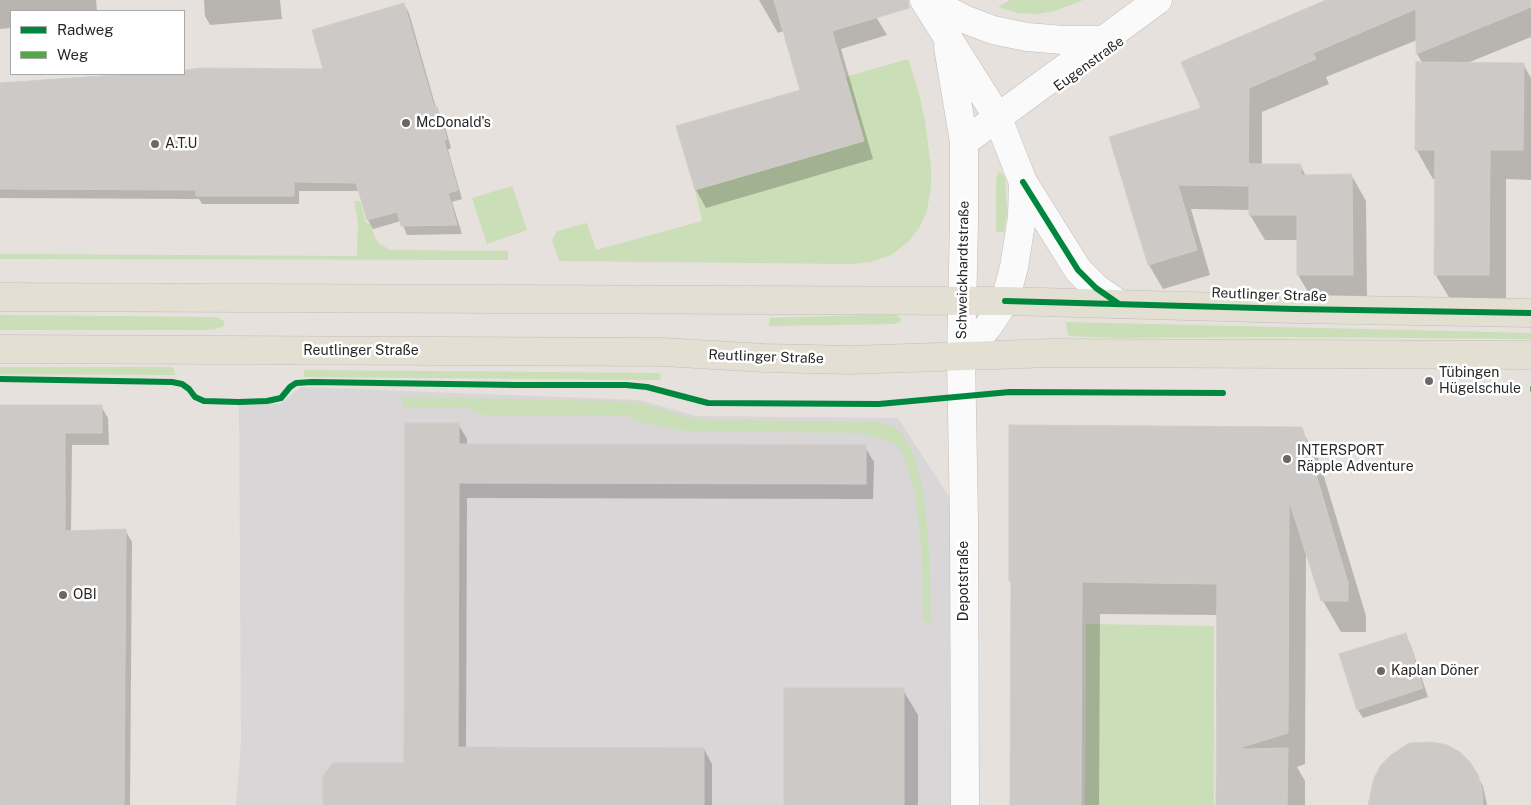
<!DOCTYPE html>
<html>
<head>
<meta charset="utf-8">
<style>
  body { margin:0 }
  #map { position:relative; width:1531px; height:805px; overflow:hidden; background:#e6e1dc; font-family:"Public Sans",sans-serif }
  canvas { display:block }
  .legend { position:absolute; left:10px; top:10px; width:175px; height:65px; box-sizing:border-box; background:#fff; border:1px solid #a9a9a9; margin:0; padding:6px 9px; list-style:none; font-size:15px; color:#272727 }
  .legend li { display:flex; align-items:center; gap:10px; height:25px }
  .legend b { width:25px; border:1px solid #a9a9a9 }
</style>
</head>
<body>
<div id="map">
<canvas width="1531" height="805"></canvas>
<ul class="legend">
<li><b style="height:6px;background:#00873e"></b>Radweg</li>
<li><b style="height:6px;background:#53aa44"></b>Weg</li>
</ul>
</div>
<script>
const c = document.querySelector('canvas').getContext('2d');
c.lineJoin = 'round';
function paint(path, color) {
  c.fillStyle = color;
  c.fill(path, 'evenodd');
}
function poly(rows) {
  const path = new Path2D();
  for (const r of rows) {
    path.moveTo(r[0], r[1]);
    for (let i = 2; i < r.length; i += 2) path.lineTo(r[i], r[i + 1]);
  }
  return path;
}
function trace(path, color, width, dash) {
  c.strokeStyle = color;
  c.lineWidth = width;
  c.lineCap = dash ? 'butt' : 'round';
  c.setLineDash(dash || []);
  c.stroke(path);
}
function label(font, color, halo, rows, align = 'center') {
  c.font = font + ' "Public Sans",sans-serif';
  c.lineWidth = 5;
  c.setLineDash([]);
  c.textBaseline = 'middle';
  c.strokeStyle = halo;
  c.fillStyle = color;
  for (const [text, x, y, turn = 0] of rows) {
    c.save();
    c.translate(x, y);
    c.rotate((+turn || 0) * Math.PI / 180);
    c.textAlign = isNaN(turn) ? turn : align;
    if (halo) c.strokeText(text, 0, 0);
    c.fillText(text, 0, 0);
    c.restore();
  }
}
const industrial = poly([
  [301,387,640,400,696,416,898,418,964,520,965,805,236,805,241,741,239,402,280,404]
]);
const green = poly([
  [1010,0,1083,0,1055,11,1038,14,1018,13,998,7],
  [908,59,919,93,925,121,931,168,931,186,927,211,919,228,908,242,891,255,871,262,852,264,559,261,552,240,557,231,587,223,596,250,702,221,695,190,863,141,845,77],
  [999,172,1003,174,1005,178,1007,212,1004,232,996,232,996,179],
  [512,186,527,230,487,244,472,198],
  [354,201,360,201,366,222,371,225,375,238,380,244,390,250,508,251,508,260,0,259,0,254,357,256,358,222],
  [894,314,901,318,901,321,895,324,769,326,770,318],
  [0,315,217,317,224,321,224,326,216,329,205,330,0,330],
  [1066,322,1531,333,1531,339,1289,337,1116,338,1068,336],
  [0,367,168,367,174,368,175,375,0,374],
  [304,370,660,373,661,380,304,377],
  [402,397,613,401,639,403,689,417,715,420,875,422,893,426,902,434,911,449,918,469,924,497,929,548,931,621,923,621,922,552,915,490,902,452,894,444,876,437,858,433,684,431,638,422,630,417,622,415,489,416,481,414,468,408,403,408],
  [1086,624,1214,626,1214,805,1085,805]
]);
const shadow = poly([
  [0,0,96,0,97,11,11,11,11,28,0,29],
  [204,0,280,0,282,19,210,25,205,16],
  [759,0,866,0,887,35,841,49,873,159,706,208,696,190,678,127,802,91,784,31,778,33],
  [1329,0,1531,0,1531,37,1465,64,1523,64,1531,78,1531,180,1506,179,1506,304,1453,304,1435,274,1436,179,1433,179,1416,149,1423,64,1417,54,1417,40,1326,77,1329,84,1262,112,1262,165,1300,165,1306,176,1352,176,1366,201,1367,300,1313,300,1298,275,1298,240,1265,240,1250,215,1250,210,1191,209,1210,275,1163,289,1149,265,1110,137,1202,109],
  [404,4,409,13,436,108,442,116,451,148,448,150,462,199,452,202,462,234,407,235,401,221,373,229,368,220,359,191,299,191,299,204,202,204,199,199,0,198,0,85,147,74,184,74,184,71,204,69,325,70],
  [0,405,101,406,108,418,109,445,72,445,71,532,125,530,132,542,130,805,0,805],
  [458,424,467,439,467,445,865,447,874,462,873,499,467,498,466,749,704,749,712,764,712,805,324,805,405,765],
  [1010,426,1301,429,1319,460,1366,616,1366,632,1341,632,1323,601,1306,552,1305,764,1297,767,1305,781,1305,805,1217,805,1218,615,1100,614,1099,805,1012,805,1012,585,1010,581],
  [1405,634,1410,643,1428,697,1363,718,1358,710],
  [903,690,918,715,918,805,785,805],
  [1469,763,1483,786,1487,805,1372,805]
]);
const building = poly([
  [774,0,908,0,909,8,832,31,864,141,695,190,676,126,800,90,774,0],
  [1326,0,1531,0,1531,7,1416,54,1416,9,1313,53,1316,59,1249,88,1248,186,1178,185,1197,250,1148,265,1109,137,1201,108,1181,62,1326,0],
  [404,3,434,107,437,106,447,139,444,141,458,190,448,193,457,225,401,226,397,212,367,220,356,183,294,182,294,196,196,196,196,190,0,189,0,83,130,74,184,74,184,70,203,68,323,69,312,30,404,3],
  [1416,62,1524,63,1523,150,1490,150,1489,275,1434,275,1435,150,1415,150,1416,62],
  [1249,164,1301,164,1301,175,1352,174,1353,275,1297,275,1297,215,1249,215,1249,164],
  [0,405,102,405,102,433,65,433,65,531,126,529,124,805,0,805,0,405],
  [405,423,459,423,459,444,866,445,866,484,459,483,458,747,704,748,704,805,323,805,323,776,333,763,404,763,405,423],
  [1009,425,1302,427,1348,583,1348,601,1321,601,1289,500,1288,733,1242,747,1243,749,1288,748,1287,805,1216,805,1217,584,1082,582,1081,805,1010,805,1011,581,1009,581,1009,425],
  [1406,633,1423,688,1357,710,1339,654,1406,633],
  [784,688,904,688,904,805,784,805,784,688],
  [1432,742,1447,745,1460,752,1470,762,1478,775,1482,789,1483,805,1368,805,1374,778,1381,765,1391,755,1409,743,1432,742]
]);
const street = poly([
  [927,0,964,19,993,30,1027,37,1063,40,1102,40],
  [964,142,1158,0],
  [961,357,964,520,965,805]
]);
const secondary = poly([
  [924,0,997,116,1023,182,1022,217,1014,267,1005,301,987,328,961,357],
  [948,47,964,142,964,223,961,357],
  [1023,182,1078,270,1096,288,1119,304]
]);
const primary = poly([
  [0,297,1005,301,1295,309,1531,313],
  [0,349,663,352,765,358,851,360,1052,353,1531,355]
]);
const quiet = poly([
  [1530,389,1531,389]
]);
const cycleway = poly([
  [1023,182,1078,270,1096,288,1119,304],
  [1005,301,1295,309,1531,313],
  [0,379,172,382,182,384,189,389,195,397,204,401,239,402,267,401,281,398,290,387,296,383,312,382,516,385,626,385,647,387,708,403,879,404,1010,392,1223,393]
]);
const markers = [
  [406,123,5,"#6a6866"],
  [155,144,5,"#6a6866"],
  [1429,381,5,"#6a6866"],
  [1287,459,5,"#6a6866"],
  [63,595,5,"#6a6866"],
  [1381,671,5,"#6a6866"]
];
const streetNames = [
  ["Eugenstraße",1089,64,-36],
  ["Schweickhardtstraße",963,270,-89],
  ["Reutlinger Straße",1269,295,2],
  ["Reutlinger Straße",361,351],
  ["Reutlinger Straße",766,357,2],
  ["Depotstraße",964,581,-90]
];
const poiNames = [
  ["McDonald's",416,123],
  ["A.T.U",165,144],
  ["Tübingen",1439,373],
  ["Hügelschule",1439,389],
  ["INTERSPORT",1297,451],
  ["Räpple Adventure",1297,467],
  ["OBI",73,595],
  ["Kaplan Döner",1391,671]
];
paint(industrial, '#d9d6d8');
paint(green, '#cadeb7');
paint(shadow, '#0003');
paint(building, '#ccc9c6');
trace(building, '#d0cdc9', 1);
trace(street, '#bfbebe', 29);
trace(secondary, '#bfbebe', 29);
trace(primary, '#bfbdbb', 29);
trace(street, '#fbfafa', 28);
trace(secondary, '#fbfafa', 28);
trace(primary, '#e4dfd3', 28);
trace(quiet, '#53aa44', 5, [10, 5]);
trace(cycleway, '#00873e', 6);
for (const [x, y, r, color] of markers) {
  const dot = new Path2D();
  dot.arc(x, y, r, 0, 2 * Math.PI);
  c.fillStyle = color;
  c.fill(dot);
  trace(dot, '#fff', 2);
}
label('14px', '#272727', '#fff', streetNames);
label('14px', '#272727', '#fff', poiNames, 'left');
</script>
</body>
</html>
